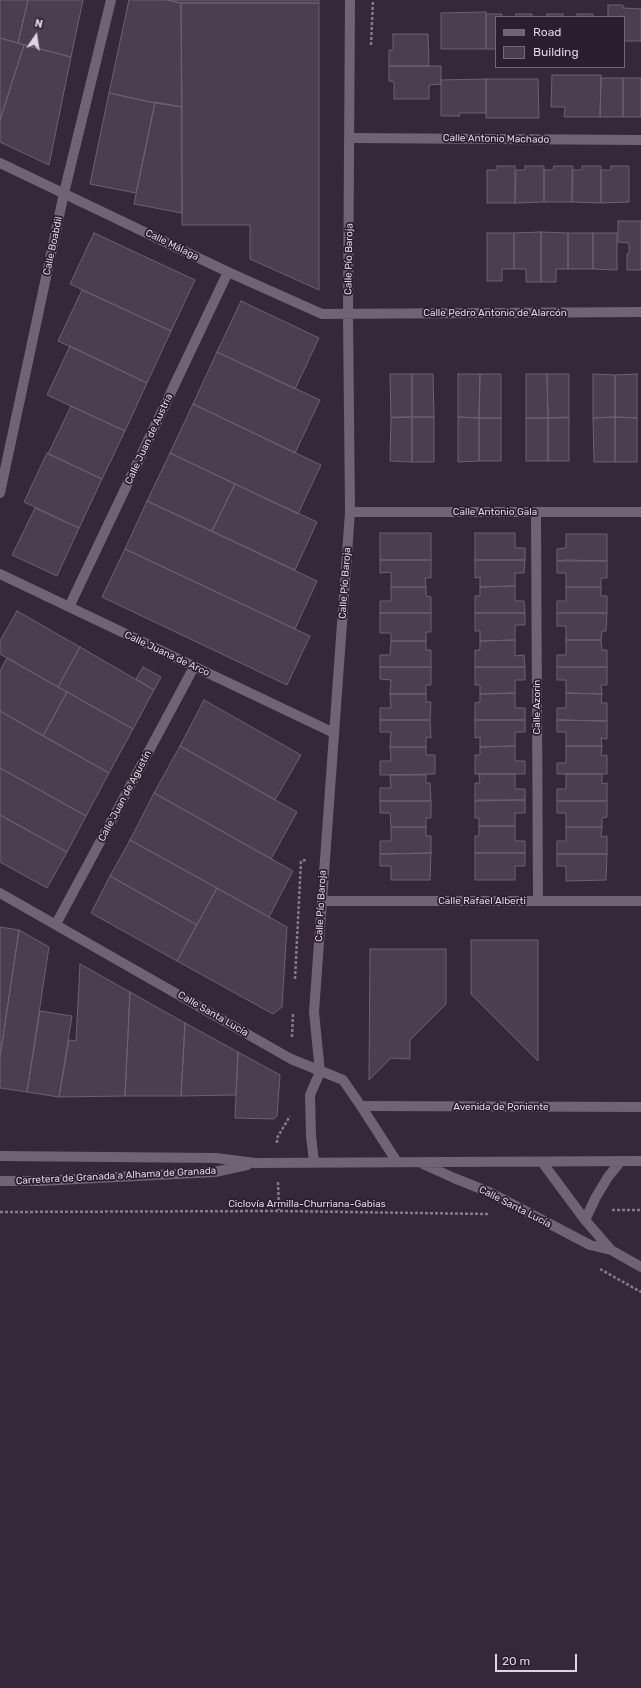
<!DOCTYPE html>
<html>
<head>
<meta charset="utf-8">
<style>
  body { margin:0 }
  #map { position:relative; width:641px; height:1688px; overflow:hidden; background:#36283a; font-family:Rubik,sans-serif }
  canvas { display:block }
  .legend { position:absolute; left:495px; top:16px; width:130px; height:52px; box-sizing:border-box; background:#2b1e30; border:1px solid #736776; margin:0; padding:5px 7px; list-style:none; font-size:12px; color:#ded5e0 }
  .legend li { display:flex; align-items:center; gap:8px; height:20px }
  .legend b { width:20px; border:1px solid #736776 }
  .north { position:absolute; left:16px; top:16px; width:40px; height:40px; -webkit-text-stroke:3px #2b1e30; paint-order:stroke; rotate:13deg; font-size:11px; font-weight:700; line-height:16px; text-align:center; color:#ded5e0 }
  .north::after { content:''; display:block; margin:auto; width:14px; height:18px; background:#ded5e0; clip-path:polygon(50% 0,100% 100%,50% 72%,0 100%) }
  .scale { position:absolute; left:495px; top:1654px; width:82px; height:18px; box-sizing:border-box; border:2px solid #ded5e0; border-top:0; padding-left:5px; font-size:12px; line-height:14px; white-space:nowrap; color:#ded5e0; -webkit-text-stroke:3px #2b1e30; paint-order:stroke }
</style>
</head>
<body>
<div id="map">
<canvas width="641" height="1688"></canvas>
<ul class="legend">
<li><b style="height:5px;background:#716276"></b>Road</li>
<li><b style="height:11px;background:#4c3d50"></b>Building</li>
</ul>
<div class="north">N</div>
<div class="scale">20 m</div>
</div>
<script>
const c = document.querySelector('canvas').getContext('2d');
c.lineJoin = 'round';
function paint(path, color) {
  c.fillStyle = color;
  c.fill(path, 'evenodd');
}
function poly(rows) {
  const path = new Path2D();
  for (const r of rows) {
    path.moveTo(r[0], r[1]);
    for (let i = 2; i < r.length; i += 2) path.lineTo(r[i], r[i + 1]);
  }
  return path;
}
function trace(path, color, width, dash) {
  c.strokeStyle = color;
  c.lineWidth = width;
  c.lineCap = dash ? 'butt' : 'round';
  c.setLineDash(dash || []);
  c.stroke(path);
}
function label(font, color, halo, rows, align = 'center') {
  c.font = font + ' Rubik,sans-serif';
  c.lineWidth = 3.5;
  c.setLineDash([]);
  c.textBaseline = 'middle';
  c.strokeStyle = halo;
  c.fillStyle = color;
  for (const [text, x, y, turn = 0] of rows) {
    c.save();
    c.translate(x, y);
    c.rotate((+turn || 0) * Math.PI / 180);
    c.textAlign = isNaN(turn) ? turn : align;
    if (halo) c.strokeText(text, 0, 0);
    c.fillText(text, 0, 0);
    c.restore();
  }
}
const building = poly([
  [0,0,28,0,18,43,0,38,0,0],
  [28,0,83,0,71,57,18,43,28,0],
  [129,0,167,0,181,3,182,107,155,103,109,93,129,0],
  [167,0,319,0,319,3,181,3,167,0],
  [181,3,319,3,319,290,250,259,250,225,182,225,181,3],
  [608,5,623,5,623,8,641,9,641,41,624,41,624,17,608,17,608,5],
  [486,12,486,49,441,49,441,13,486,12],
  [486,14,502,14,502,17,496,17,496,49,486,49,486,14],
  [516,14,532,14,532,17,516,17,516,14],
  [547,14,563,14,563,17,547,17,547,14],
  [577,14,593,14,593,17,577,17,577,14],
  [393,34,428,34,429,66,389,66,389,50,393,50,393,34],
  [0,38,24,45,0,120,0,38],
  [24,45,71,57,49,165,0,142,0,120,24,45],
  [389,66,441,66,441,84,429,85,429,99,394,99,394,82,389,81,389,66],
  [552,75,601,75,600,117,564,117,565,107,551,107,552,75],
  [601,78,623,78,623,117,600,117,601,78],
  [623,78,641,78,641,117,623,117,623,78],
  [486,79,486,113,459,113,460,116,441,116,441,80,486,79],
  [486,79,538,79,539,118,486,118,486,79],
  [109,93,155,103,136,193,90,184,109,93],
  [155,102,182,107,182,213,134,204,155,102],
  [497,166,515,166,515,203,487,203,487,170,497,170,497,166],
  [525,166,544,166,544,202,515,203,516,170,525,170,525,166],
  [554,166,573,166,572,202,544,202,544,170,553,170,554,166],
  [582,166,601,166,601,203,572,202,572,170,582,170,582,166],
  [611,166,629,166,629,202,601,203,601,170,611,170,611,166],
  [618,221,641,221,641,270,627,270,627,254,629,254,629,243,618,242,618,221],
  [541,232,541,282,526,282,526,269,514,269,514,233,541,232],
  [541,232,568,233,568,269,556,269,556,282,541,282,541,232],
  [94,233,195,280,171,331,70,284,94,233],
  [487,233,514,233,514,269,502,269,502,281,487,281,487,233],
  [568,233,593,233,593,269,568,269,568,233],
  [593,233,617,233,617,270,593,269,593,233],
  [82,290,171,331,147,383,58,341,82,290],
  [241,301,319,338,295,389,217,352,241,301],
  [70,346,147,383,125,431,47,395,70,346],
  [217,352,320,400,295,453,193,404,217,352],
  [390,374,412,374,412,417,391,418,390,374],
  [412,374,433,374,434,417,412,417,412,374],
  [458,374,480,374,479,418,458,417,458,374],
  [480,374,501,374,501,418,479,418,480,374],
  [526,374,547,374,548,418,526,418,526,374],
  [547,374,569,374,569,418,548,418,547,374],
  [593,374,615,375,615,417,593,418,593,374],
  [637,374,637,418,615,417,615,375,637,374],
  [193,404,321,465,298,514,170,453,193,404],
  [71,406,125,431,102,479,48,454,71,406],
  [394,417,412,417,412,462,390,461,391,418,394,417],
  [412,417,434,417,434,462,412,462,412,417],
  [458,417,479,418,479,461,458,462,458,417],
  [565,417,569,418,569,461,548,461,548,418,565,417],
  [615,417,615,462,594,462,593,418,615,417],
  [615,417,637,418,637,462,615,462,615,417],
  [479,418,501,418,501,461,479,461,479,418],
  [526,418,548,418,548,461,526,461,526,418],
  [47,453,102,479,79,528,24,502,47,453],
  [170,453,235,484,212,531,147,501,170,453],
  [235,484,317,522,295,570,212,531,235,484],
  [147,501,317,581,295,629,125,549,147,501],
  [35,508,79,528,57,576,12,555,35,508],
  [380,533,431,533,431,560,380,560,380,533],
  [475,533,515,533,515,548,525,548,525,560,475,560,475,533],
  [566,534,607,534,607,561,557,561,557,549,566,548,566,534],
  [125,549,310,636,287,685,102,597,125,549],
  [380,560,431,560,431,578,425,578,426,587,391,587,391,572,380,573,380,560],
  [475,560,525,560,524,573,515,573,515,586,480,587,480,577,475,578,475,560],
  [566,560,607,561,607,578,601,578,601,587,566,587,566,573,557,573,557,561,566,560],
  [515,586,515,601,524,601,525,613,475,613,475,596,480,596,480,587,515,586],
  [391,587,426,587,426,596,431,597,431,613,380,613,380,601,391,601,391,587],
  [566,587,601,587,601,596,607,596,607,613,557,613,557,601,566,601,566,587],
  [17,611,80,647,58,687,0,654,0,641,17,611],
  [380,613,431,613,431,632,426,632,426,641,391,641,391,633,380,633,380,613],
  [475,613,525,613,525,625,515,625,515,640,480,641,480,631,475,631,475,613],
  [557,613,607,613,606,631,602,631,601,640,566,640,566,626,557,626,557,613],
  [515,640,515,656,524,655,525,667,475,667,475,650,480,650,480,641,515,640],
  [566,640,601,640,602,650,607,650,607,667,557,667,557,655,566,655,566,640],
  [391,641,426,641,426,650,431,650,431,667,380,667,380,655,390,655,391,641],
  [80,647,154,690,133,729,58,687,80,647],
  [7,658,67,692,43,736,0,711,0,671,7,658],
  [143,667,161,677,154,690,136,679,143,667],
  [380,667,431,667,431,685,426,685,426,694,390,694,391,680,380,679,380,667],
  [475,667,525,667,525,680,515,680,515,693,480,694,480,685,475,685,475,667],
  [557,667,607,667,607,685,601,685,602,694,566,693,566,680,557,680,557,667],
  [67,692,133,729,109,773,43,736,67,692],
  [515,693,515,708,525,708,525,720,475,720,475,703,480,702,480,694,515,693],
  [566,693,602,694,601,703,607,703,607,721,557,720,557,708,566,708,566,693],
  [390,694,426,694,426,702,431,702,430,720,380,720,380,708,391,708,390,694],
  [204,700,301,755,275,800,180,746,204,700],
  [0,711,109,773,86,816,0,768,0,711],
  [380,720,430,720,431,738,426,737,426,747,390,747,391,732,380,732,380,720],
  [475,720,525,720,525,732,515,732,515,746,480,747,480,737,475,738,475,720],
  [557,720,607,721,607,739,601,738,602,746,566,746,566,732,557,732,557,720],
  [180,746,297,812,271,859,154,793,180,746],
  [515,746,515,761,525,761,525,774,475,774,475,755,480,755,480,747,515,746],
  [566,746,602,746,601,756,607,755,607,774,557,774,557,763,566,763,566,746],
  [390,747,426,747,426,755,435,755,435,774,380,775,380,761,391,761,390,747],
  [0,768,86,816,67,852,0,815,0,768],
  [479,774,515,774,515,789,525,789,525,800,475,801,475,783,480,783,479,774],
  [566,774,602,774,602,784,607,783,607,801,557,801,557,789,566,789,566,774],
  [390,775,426,775,426,783,430,783,431,801,380,801,380,788,391,788,390,775],
  [154,793,293,871,269,917,130,840,154,793],
  [479,800,525,800,525,813,515,813,515,826,479,826,479,818,475,818,475,801,479,800],
  [380,801,431,801,431,818,426,818,426,827,391,827,390,813,380,813,380,801],
  [557,801,607,801,607,817,602,818,602,827,566,827,566,813,557,813,557,801],
  [0,815,67,852,47,888,0,862,0,815],
  [479,826,515,826,515,841,525,841,525,853,475,853,475,836,479,836,479,826],
  [391,827,426,827,426,836,431,836,431,853,380,854,380,841,391,841,391,827],
  [566,827,602,827,601,837,607,836,607,854,557,854,557,841,566,841,566,827],
  [130,840,217,888,197,925,110,876,130,840],
  [431,853,430,880,391,880,391,866,380,866,380,854,431,853],
  [475,853,525,853,525,866,515,866,515,880,475,880,475,853],
  [557,854,607,854,606,880,566,881,566,866,557,866,557,854],
  [110,876,197,925,177,961,91,913,110,876],
  [217,888,287,927,282,1007,273,1014,177,961,217,888],
  [0,927,19,930,0,1057,0,927],
  [19,930,49,947,27,1092,0,1088,0,1057,19,930],
  [471,940,538,940,538,1061,471,994,471,940],
  [370,949,446,949,446,1004,410,1040,410,1059,391,1058,369,1080,370,949],
  [80,964,130,992,125,1096,59,1097,69,1040,76,1041,80,964],
  [130,992,185,1023,181,1096,125,1096,130,992],
  [40,1011,72,1016,59,1097,27,1092,40,1011],
  [185,1023,238,1052,236,1095,181,1096,185,1023],
  [238,1052,280,1075,277,1116,274,1119,235,1118,238,1052]
]);
const path = poly([
  [371,45,373,0],
  [295,979,301,861,306,860],
  [292,1037,293,1014],
  [277,1143,277,1138,290,1116],
  [278,1182,279,1211],
  [612,1210,641,1210],
  [0,1212,279,1211,488,1214],
  [600,1269,641,1292]
]);
const minor = poly([
  [350,138,641,140],
  [0,493,64,193,111,0],
  [350,512,641,512],
  [536,512,538,901],
  [0,574,334,733],
  [69,607,228,272],
  [322,901,641,901],
  [56,924,194,667],
  [361,1106,641,1107]
]);
const tertiary = poly([
  [0,163,228,272,322,314,641,312],
  [0,893,291,1059,343,1080,361,1106,397,1162],
  [314,1162,311,1136,310,1095,320,1072,314,1012,350,512,348,314,350,0]
]);
const secondary = poly([
  [0,1156,216,1158,255,1163,641,1161],
  [542,1162,585,1220,611,1250],
  [423,1164,454,1178,489,1192,590,1245,611,1250,641,1267],
  [0,1181,39,1181,215,1172,247,1165],
  [585,1220,596,1197,608,1177,621,1161]
]);
const streetNames = [
  ["Calle Antonio Machado",496,139,1],
  ["Calle Málaga",172,245,26],
  ["Calle Boabdil",53,246,-78],
  ["Calle Pío Baroja",349,259,-89],
  ["Calle Pedro Antonio de Alarcón",495,313],
  ["Calle Juan de Austria",149,439,-65],
  ["Calle Antonio Gala",495,512],
  ["Calle Pío Baroja",345,583,-86],
  ["Calle Juana de Arco",167,654,25],
  ["Calle Azorín",537,707,-90],
  ["Calle Juan de Agustín",125,796,-62],
  ["Calle Rafael Alberti",482,901],
  ["Calle Pío Baroja",321,906,-87],
  ["Calle Santa Lucía",213,1014,30],
  ["Avenida de Poniente",501,1107],
  ["Carretera de Granada a Alhama de Granada",116,1176,-3],
  ["Ciclovía Armilla-Churriana-Gabias",307,1204],
  ["Calle Santa Lucía",515,1207,27]
];
paint(building, '#4c3d50');
trace(building, '#6f5f73', 1);
trace(path, '#867a89', 2.5, [3, 2]);
trace(minor, '#716276', 10);
trace(tertiary, '#716276', 10);
trace(secondary, '#716276', 10);
label('10px', '#ded5e0', '#2b1e30', streetNames);
</script>
</body>
</html>
